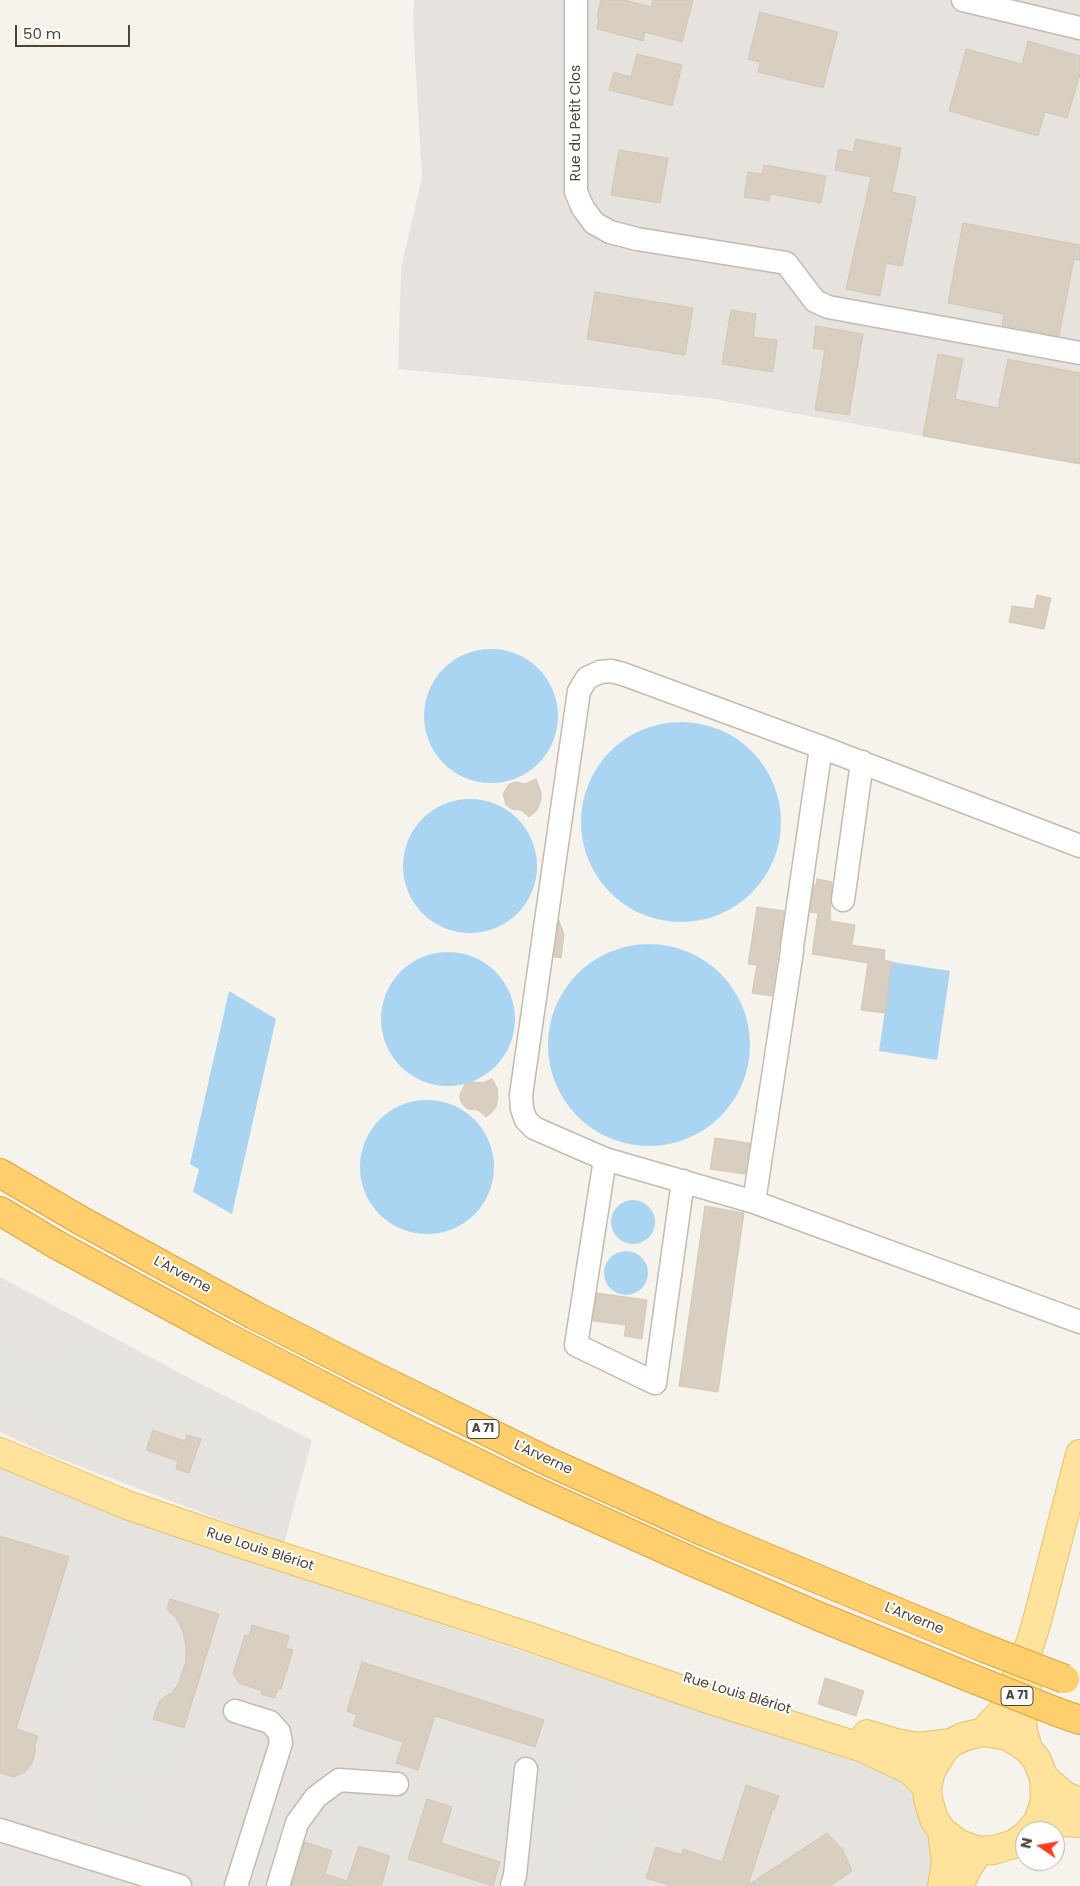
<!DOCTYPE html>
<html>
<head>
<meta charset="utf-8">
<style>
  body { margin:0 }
  #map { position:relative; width:1080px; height:1886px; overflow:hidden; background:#f6f3ec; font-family:Poppins,sans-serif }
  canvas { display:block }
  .north { position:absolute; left:1015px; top:1821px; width:50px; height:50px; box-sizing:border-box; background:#fff; border:1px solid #b7b4b0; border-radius:50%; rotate:282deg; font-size:14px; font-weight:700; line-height:20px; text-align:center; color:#4b4439 }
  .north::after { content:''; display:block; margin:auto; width:18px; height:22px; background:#fc3f1d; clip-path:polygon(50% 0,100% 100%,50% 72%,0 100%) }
  .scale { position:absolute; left:15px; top:25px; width:115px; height:22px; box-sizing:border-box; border:2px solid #4b4439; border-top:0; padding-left:6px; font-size:15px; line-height:18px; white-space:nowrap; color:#4b4439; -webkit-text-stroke:4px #fff; paint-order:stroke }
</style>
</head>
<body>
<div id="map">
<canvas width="1080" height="1886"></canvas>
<div class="north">N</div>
<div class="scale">50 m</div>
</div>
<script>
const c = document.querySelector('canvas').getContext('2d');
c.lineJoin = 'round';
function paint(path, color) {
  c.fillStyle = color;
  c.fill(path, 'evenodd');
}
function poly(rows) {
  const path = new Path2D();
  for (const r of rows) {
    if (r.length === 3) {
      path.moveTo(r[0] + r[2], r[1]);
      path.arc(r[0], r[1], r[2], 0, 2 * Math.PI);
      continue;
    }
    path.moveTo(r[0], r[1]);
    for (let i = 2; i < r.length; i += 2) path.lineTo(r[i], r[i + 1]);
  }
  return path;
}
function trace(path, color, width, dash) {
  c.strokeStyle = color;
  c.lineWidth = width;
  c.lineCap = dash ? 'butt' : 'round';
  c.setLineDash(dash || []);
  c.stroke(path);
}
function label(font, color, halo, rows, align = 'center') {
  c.font = font + ' Poppins,sans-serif';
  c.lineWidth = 4;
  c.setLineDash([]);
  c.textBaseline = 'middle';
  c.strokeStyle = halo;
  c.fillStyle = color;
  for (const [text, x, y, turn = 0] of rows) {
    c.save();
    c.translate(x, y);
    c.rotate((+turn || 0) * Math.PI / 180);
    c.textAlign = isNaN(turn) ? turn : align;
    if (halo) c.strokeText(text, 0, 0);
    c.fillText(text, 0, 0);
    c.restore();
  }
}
const industrial = poly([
  [414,0,1080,0,1080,464,708,398,398,369,401,269,422,177,413,26],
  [0,1277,193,1380,312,1440,284,1544,45,1453,0,1432],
  [0,1467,108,1510,232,1555,901,1777,915,1793,931,1837,934,1858,931,1886,0,1886]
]);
const parking = poly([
  [75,1327,303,1441,278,1507,237,1502,195,1480,210,1438,151,1414,129,1469,0,1408,0,1338,56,1368],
  [59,1616,89,1625,58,1721,31,1713],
  [186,1646,186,1661,181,1680,173,1692,160,1700,150,1718,193,1733,171,1791,117,1772,115,1781,148,1793,134,1839,83,1821,83,1812,115,1710,121,1712,126,1694,124,1683,150,1678,161,1663,163,1648],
  [437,1741,579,1756,566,1886,523,1886,525,1855,484,1851,470,1842,476,1781,433,1777],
  [330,1765,419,1776,417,1813,409,1850,356,1844,352,1849,321,1845],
  [608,1796,638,1802,638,1834,627,1869,614,1865,607,1886,582,1886],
  [276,1815,291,1820,274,1876,259,1871],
  [34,1872,55,1875,52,1886,20,1886,23,1877,30,1880]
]);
const water = poly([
  [491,716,67],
  [681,822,100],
  [470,866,67],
  [649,1045,101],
  [448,1019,67],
  [892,962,950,971,937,1060,879,1051],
  [229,991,276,1019,232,1214,193,1192,199,1169,190,1164],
  [427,1167,67],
  [633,1222,22],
  [626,1273,22]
]);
const building = poly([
  [601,0,625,0,651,7,653,0,693,0,682,42,645,32,643,41,597,29,599,18,597,17,601,0],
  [760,12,838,32,823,88,758,72,760,62,748,59,760,12],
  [1028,41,1080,56,1080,74,1067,118,1045,112,1038,136,949,111,966,49,1022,64,1028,41],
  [637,54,682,65,672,106,609,90,614,72,631,77,637,54],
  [856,139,901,148,892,192,916,197,902,266,886,263,880,296,846,289,871,177,835,170,839,149,853,152,856,139],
  [619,150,668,158,660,203,611,195,619,150],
  [764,165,826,176,821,203,770,194,769,201,744,197,748,172,762,174,764,165],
  [963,223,1080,245,1080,260,1074,259,1059,336,1002,325,1004,314,948,303,963,223],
  [595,292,693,308,685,355,587,339,595,292],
  [731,310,756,314,753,337,777,340,773,372,722,364,731,310],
  [816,326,863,334,849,415,815,410,825,350,813,348,816,326],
  [938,354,963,359,955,399,998,408,1008,359,1080,373,1080,464,923,436,938,354],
  [1037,595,1051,598,1044,629,1009,622,1012,606,1034,609,1037,595],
  [536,779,541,792,541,800,537,810,529,817,521,810,512,809,506,805,503,794,509,784,516,782,525,784,536,779],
  [817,879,832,882,830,921,855,925,852,945,885,950,884,960,892,962,885,1013,861,1010,868,963,812,954,818,913,810,912,814,885,816,885,817,879],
  [757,907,784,911,772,996,752,993,757,965,748,964,757,907],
  [559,921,564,934,561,958,554,957,559,921],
  [492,1079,497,1088,498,1097,496,1107,492,1112,486,1117,478,1110,468,1109,463,1105,460,1099,460,1094,465,1084,474,1082,482,1083,492,1079],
  [715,1138,750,1143,745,1174,710,1169,715,1138],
  [705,1206,744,1213,718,1392,679,1386,705,1206],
  [597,1293,647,1300,642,1339,624,1336,626,1325,593,1321,597,1293],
  [153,1430,185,1441,187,1435,201,1439,189,1473,176,1469,178,1461,146,1450,153,1430],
  [0,1536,69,1557,16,1729,38,1736,34,1748,36,1749,32,1763,25,1772,14,1777,0,1773,0,1536],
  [170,1599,219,1614,184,1728,153,1719,160,1700,173,1692,179,1682,186,1661,186,1646,183,1631,176,1618,167,1609,170,1599],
  [252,1625,289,1636,286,1648,293,1650,281,1689,278,1688,275,1698,261,1694,262,1691,239,1683,233,1674,245,1635,249,1636,252,1625],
  [362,1662,544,1720,535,1747,435,1716,418,1770,396,1763,403,1742,353,1726,357,1715,347,1711,362,1662],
  [825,1678,864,1691,856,1716,818,1704,825,1678],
  [746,1785,779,1796,774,1810,773,1809,748,1885,827,1833,843,1850,852,1871,830,1886,672,1886,646,1878,656,1847,682,1855,683,1849,722,1862,746,1785],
  [427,1799,452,1807,441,1843,500,1862,493,1886,408,1859,427,1799],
  [305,1842,332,1851,325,1874,347,1881,359,1846,390,1856,381,1886,292,1886,305,1842]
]);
const minor = poly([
  [576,0,576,192,583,208,594,223,610,232,637,239,786,263,815,301,828,307,1080,353],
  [963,0,1080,28],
  [1080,846,821,747,623,674,611,671,600,672,587,678,579,691,521,1095,522,1109,526,1120,534,1128,605,1159,754,1202,1080,1322],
  [843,900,862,762],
  [792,947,821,747],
  [605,1159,576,1345,655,1383,683,1181],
  [754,1202,792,951],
  [235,1711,270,1722,279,1732,281,1743,236,1886],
  [0,1830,180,1886],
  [278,1886,297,1823,316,1797,339,1780,397,1784],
  [512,1886,515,1875,526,1769]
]);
const major = poly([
  [0,1452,127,1505,236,1542,524,1635,708,1699,863,1748,910,1770,927,1787],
  [983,1732,1002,1712,1030,1644,1037,1621,1080,1454],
  [867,1734,896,1743,918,1747,951,1743],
  [1028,1749,1023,1731,1022,1718,1028,1677],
  [1044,1778,1065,1796,1080,1802],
  [1038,1821,1080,1823],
  [1025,1836,1014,1844,994,1850,979,1851,959,1844,942,1831,934,1819,928,1799,927,1787,931,1771,943,1751,951,1743,963,1737,983,1732,1008,1736,1028,1749,1037,1760,1044,1778,1045,1801,1038,1821,1030,1831],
  [942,1886,946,1863,942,1831],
  [959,1886,967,1869,979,1851]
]);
const highway = poly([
  [0,1173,80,1220,254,1315,360,1369,547,1461,707,1533,984,1648],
  [0,1211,57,1245,223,1335,409,1430,533,1490,693,1562,818,1616,976,1680],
  [1057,1712,1080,1720]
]);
const highwayBridge = poly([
  [984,1648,1065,1679],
  [976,1680,1057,1712]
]);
const shields = [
  [483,1429,32],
  [1017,1696,32]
];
const shieldNames = [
  ["A 71",483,1429],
  ["A 71",1017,1696]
];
const streetNames = [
  ["Rue du Petit Clos",576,123,-90],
  ["L'Arverne",182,1275,28],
  ["L'Arverne",543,1458,25],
  ["Rue Louis Blériot",260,1550,18],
  ["L'Arverne",914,1619,22],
  ["Rue Louis Blériot",737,1694,17]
];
paint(industrial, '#e6e2dd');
paint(parking, '#e5e3e0');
paint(water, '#a9d4f2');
paint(building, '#d8cfc1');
trace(building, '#d3c7b4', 1);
trace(minor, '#c2bbae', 25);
trace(major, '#e6c16a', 30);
trace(highway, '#e0a43c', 30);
trace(minor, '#fff', 22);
trace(major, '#ffe39c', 28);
trace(highway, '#ffcf6e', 28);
trace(highwayBridge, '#e0a43c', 30, []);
trace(highwayBridge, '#ffcf6e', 28);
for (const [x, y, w] of shields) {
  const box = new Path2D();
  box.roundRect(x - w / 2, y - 9.5, w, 19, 4);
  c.fillStyle = '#fff';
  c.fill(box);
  trace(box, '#4b4439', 1);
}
label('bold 12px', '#4b4439', null, shieldNames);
label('14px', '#4b4439', '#fff', streetNames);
</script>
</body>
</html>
